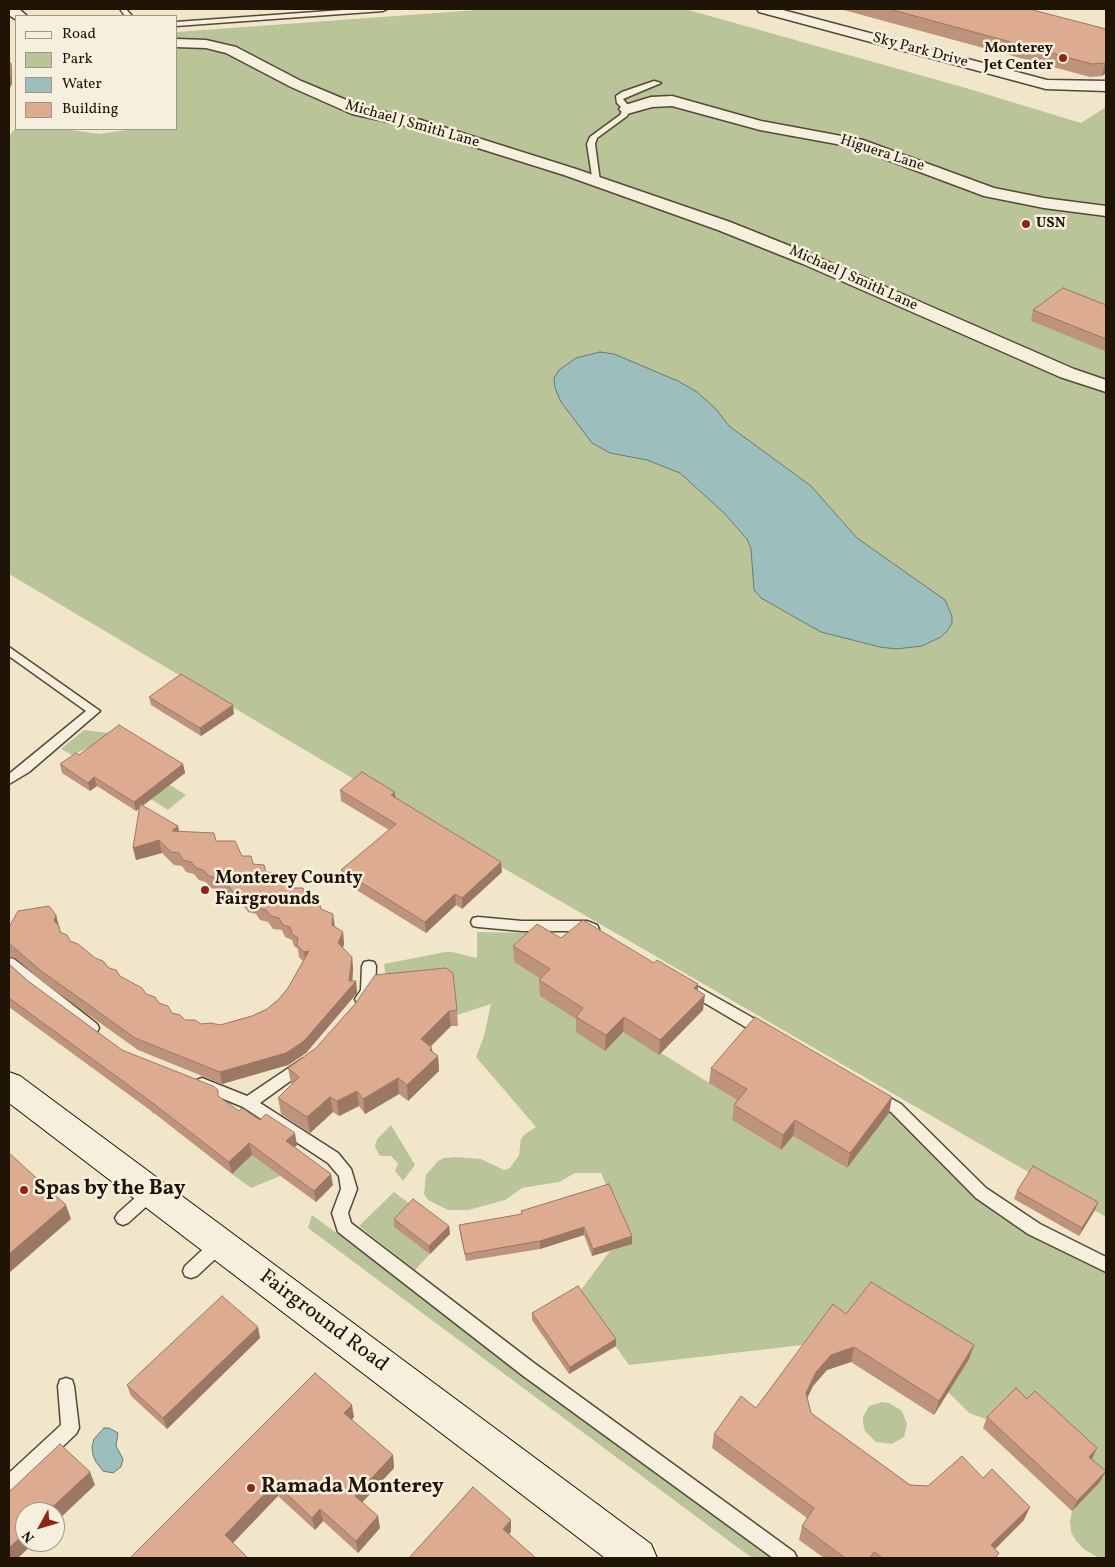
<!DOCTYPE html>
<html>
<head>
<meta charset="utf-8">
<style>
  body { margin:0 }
  #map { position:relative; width:1115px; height:1567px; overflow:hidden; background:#f2e6ca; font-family:Vollkorn,serif }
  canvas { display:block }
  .frame { position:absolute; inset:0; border:10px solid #1f1405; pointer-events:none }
  .legend { position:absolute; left:15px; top:15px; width:162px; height:115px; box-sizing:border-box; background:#f7efdd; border:1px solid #a19787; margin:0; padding:6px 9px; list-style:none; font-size:15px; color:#1f1405 }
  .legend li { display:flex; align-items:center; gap:10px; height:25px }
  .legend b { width:25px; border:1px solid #a19787 }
  .north { position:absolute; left:15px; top:1502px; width:50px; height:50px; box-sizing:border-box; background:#f7efdd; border:1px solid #a19787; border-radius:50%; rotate:231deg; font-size:14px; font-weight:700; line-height:20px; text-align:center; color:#1f1405 }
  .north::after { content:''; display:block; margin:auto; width:18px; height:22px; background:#8f2418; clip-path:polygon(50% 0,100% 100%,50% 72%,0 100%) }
</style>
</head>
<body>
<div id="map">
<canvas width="1115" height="1567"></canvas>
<div class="frame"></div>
<ul class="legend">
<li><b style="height:6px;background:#f7efdd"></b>Road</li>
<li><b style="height:14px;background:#b9c598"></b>Park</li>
<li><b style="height:14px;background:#9cbebc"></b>Water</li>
<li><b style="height:14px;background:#ddab8f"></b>Building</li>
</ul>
<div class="north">N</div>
</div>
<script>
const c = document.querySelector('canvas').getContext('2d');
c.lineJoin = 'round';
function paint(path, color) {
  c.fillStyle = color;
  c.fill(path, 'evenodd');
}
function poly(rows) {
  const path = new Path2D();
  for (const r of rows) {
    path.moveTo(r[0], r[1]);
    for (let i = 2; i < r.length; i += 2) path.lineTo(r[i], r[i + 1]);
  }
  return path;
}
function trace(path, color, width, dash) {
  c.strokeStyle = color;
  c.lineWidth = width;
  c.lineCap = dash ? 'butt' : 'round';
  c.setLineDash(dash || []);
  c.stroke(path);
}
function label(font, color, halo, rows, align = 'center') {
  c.font = font + ' Vollkorn,serif';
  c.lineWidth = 5;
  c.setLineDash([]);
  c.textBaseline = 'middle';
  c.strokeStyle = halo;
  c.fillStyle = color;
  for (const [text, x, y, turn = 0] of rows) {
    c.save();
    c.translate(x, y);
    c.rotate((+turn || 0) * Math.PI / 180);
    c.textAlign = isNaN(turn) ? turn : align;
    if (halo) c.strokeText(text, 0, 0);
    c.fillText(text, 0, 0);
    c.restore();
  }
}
const green = poly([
  [491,9,685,9,966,88,1081,123,1106,107,1106,1217,505,869,9,574,9,136,16,128,64,129,100,134,132,129,176,129,176,32],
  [84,730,110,733,104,741,72,755,61,749],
  [104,744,186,795,168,810,80,754],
  [477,932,537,933,550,985,605,1051,623,1032,661,1053,745,1105,732,1120,781,1150,793,1136,847,1168,890,1111,963,1177,1069,1247,1106,1265,1106,1558,1099,1558,1085,1550,1076,1541,1071,1532,1070,1521,1072,1511,1100,1482,1084,1467,1092,1458,969,1413,948,1392,811,1344,629,1365,578,1294,610,1251,631,1244,601,1173,575,1173,559,1182,522,1188,505,1200,468,1210,448,1210,428,1200,424,1194,426,1175,438,1161,444,1158,455,1157,481,1159,504,1170,510,1168,519,1155,521,1139,525,1134,536,1127,476,1057,484,1036,491,1004,457,1015,387,982,384,964,445,952,452,952,477,958],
  [178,1089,289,1139,296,1148,297,1159,280,1176,251,1188,232,1174,270,1138,165,1103,153,1114,151,1112],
  [391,1125,415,1165,403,1181,395,1171,398,1164,391,1156,380,1156,375,1147,377,1139],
  [394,1192,414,1207,430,1254,415,1270,359,1226],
  [312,1215,774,1558,752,1558,308,1228],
  [882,1402,889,1403,902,1411,907,1424,904,1437,892,1444,876,1442,865,1431,863,1423,863,1417,869,1406]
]);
const water = poly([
  [600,352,614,354,678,381,697,392,716,409,729,426,811,486,857,538,945,600,952,616,952,623,948,630,941,637,922,646,896,649,880,647,821,632,761,598,754,590,751,549,747,539,724,513,680,473,647,460,610,453,592,443,561,402,555,388,554,378,559,370,576,358,600,352],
  [104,1428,109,1428,118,1433,116,1446,123,1459,121,1467,113,1473,103,1471,96,1462,93,1455,92,1447,94,1439,104,1428]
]);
const lane = poly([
  [120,9,126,9,132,16,125,16,120,9],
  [357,9,387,9,383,11,176,26,176,22,357,9],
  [654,81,661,83,623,99,631,109,627,116,597,138,595,144,600,181,593,183,587,144,590,137,620,115,623,109,617,103,616,96,622,92,654,81],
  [9,647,100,711,29,772,9,784,9,774,86,711,9,656,9,647],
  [478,917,522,921,587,921,597,925,599,929,597,933,592,934,585,931,522,931,478,927,473,926,471,922,473,918,478,917],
  [9,958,14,959,97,1024,99,1028,97,1032,92,1034,87,1032,9,970,9,958],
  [369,961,374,962,376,966,375,992,367,1003,362,1005,357,1003,355,999,361,990,362,966,364,962,369,961],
  [691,983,769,1027,771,1031,769,1035,764,1037,759,1035,686,992,684,988,686,984,691,983],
  [302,1059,307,1061,309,1065,307,1069,260,1103,338,1153,351,1169,357,1189,348,1213,351,1223,534,1363,794,1552,797,1558,773,1558,522,1375,338,1232,332,1213,341,1189,339,1176,328,1163,243,1107,197,1088,195,1084,197,1080,202,1078,247,1096,302,1059],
  [876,1090,901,1104,986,1188,1040,1224,1106,1257,1106,1272,1028,1234,976,1198,891,1112,871,1100,869,1096,871,1092,876,1090],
  [151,1186,156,1188,159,1193,156,1198,128,1223,123,1225,118,1223,115,1218,118,1213,146,1188,151,1186],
  [220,1237,226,1239,228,1244,226,1249,197,1276,191,1278,185,1276,183,1271,185,1266,214,1239,220,1237],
  [66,1378,72,1380,74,1386,79,1428,76,1434,15,1491,9,1493,9,1473,61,1425,58,1386,60,1380,66,1378]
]);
const street = poly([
  [9,9,19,9,27,16,16,16,15,19,9,15,9,9],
  [757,9,779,9,1047,80,1106,81,1106,91,1046,89,759,12,757,9],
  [176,39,206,40,236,47,301,81,363,107,421,120,576,169,730,222,815,256,1074,369,1106,380,1106,392,1060,377,803,264,718,230,564,175,411,127,352,114,291,87,226,53,206,48,176,47,176,39],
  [672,96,761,121,863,140,994,188,1044,198,1106,206,1106,216,1044,208,984,196,853,147,760,130,672,106,652,107,627,114,622,112,619,109,622,106,651,97,672,96]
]);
const secondary = poly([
  [9,1072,20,1076,651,1544,657,1558,605,1558,9,1103,9,1072]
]);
const wall = poly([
  [840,9,1029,9,1106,29,1106,73,1102,76,1090,77],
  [1106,305,1106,350,1105,351,1031,321,1033,310],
  [149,697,234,714,201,736,151,705],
  [79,755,183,764,185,773,142,806,178,826,179,831,216,841,242,856,278,880,305,896,321,909,335,927,343,932,344,944,343,948,352,957,353,969,352,981,356,981,357,993,306,1053,288,1065,222,1084,138,1050,44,983,15,958,9,957,9,927,56,915,61,933,70,941,172,1013,185,1020,201,1024,220,1025,252,1016,267,1009,279,999,288,988,303,961,299,957,298,949,294,946,292,940,285,937,282,930,273,929,268,922,260,920,256,914,248,912,243,905,235,904,230,897,222,896,218,890,211,888,206,882,199,880,194,874,186,872,182,866,174,865,162,853,136,860,133,848,140,808,136,811,97,786,90,791,62,773,60,764],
  [340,790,396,798,502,872,462,909,456,905,426,933,342,881,341,870,389,830,341,801],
  [561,938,654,963,698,984,698,990,703,1010,659,1055,623,1032,605,1051,576,1032,576,1019,540,996,539,980,541,979,514,962,513,946],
  [9,964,28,981,122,1050,219,1097,239,1111,260,1120,297,1145,294,1147,333,1185,316,1202,252,1155,232,1174,154,1113,9,1007],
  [355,1004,457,1010,458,1026,451,1026,431,1046,432,1048,432,1052,438,1056,439,1071,408,1101,399,1094,365,1114,359,1106,339,1116,333,1112,310,1133,281,1114,278,1098,292,1084,291,1083,288,1068,316,1048],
  [711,1068,892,1097,889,1113,847,1168,793,1136,781,1150,732,1120,734,1105,737,1100,709,1083],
  [609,1184,632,1244,592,1256,584,1235,540,1249,466,1261,460,1233,459,1225,521,1214,521,1211],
  [1017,1191,1098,1202,1095,1210,1079,1236,1014,1199],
  [394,1219,449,1226,450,1234,430,1254,394,1227],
  [532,1313,616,1339,616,1346,569,1374,532,1320],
  [846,1314,974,1345,969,1359,934,1415,851,1362,827,1370,813,1386,807,1398,811,1413,910,1485,928,1486,983,1478,1024,1520,995,1549,999,1553,996,1558,824,1558,799,1540,802,1526,807,1518,712,1448,714,1434,756,1408],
  [258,1327,260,1338,167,1429,131,1396,127,1385],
  [354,1417,352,1420,393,1455,394,1468,362,1502,380,1528,358,1553,323,1521,315,1530,278,1496,233,1543,130,1558],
  [987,1417,1092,1459,1100,1482,1072,1511,983,1428]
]);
const shadedWall = poly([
  [1106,62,1106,73,1102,76,1105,63],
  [11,63,12,70,12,84,9,90,9,80],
  [233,705,234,714,201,736,200,728],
  [183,764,185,773,136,811,134,802],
  [94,777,97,786,90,791,88,783],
  [395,792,396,803,391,795],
  [178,826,180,838,172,831],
  [159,840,162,853,136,860,133,848],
  [501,862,502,872,462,909,462,898],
  [455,894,456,905,426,933,425,922],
  [333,914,335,927,332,925],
  [56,915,59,927,54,921],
  [343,932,344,944,340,955,338,943],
  [309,951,306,964,304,952],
  [352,957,353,969,352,986,356,981,357,993,306,1053,288,1065,222,1084,220,1072,349,981],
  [698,984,697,999,694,988],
  [705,995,703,1010,659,1055,660,1040],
  [449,1011,451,1026,422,1055,421,1039],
  [624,1017,623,1032,605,1051,606,1035],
  [432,1048,433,1060,438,1056,439,1071,408,1101,407,1085],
  [398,1078,399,1094,365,1114,363,1099],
  [357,1091,359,1106,339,1116,337,1101],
  [330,1097,333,1112,310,1133,307,1117],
  [892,1097,889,1113,847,1168,850,1153],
  [795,1120,793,1136,781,1150,783,1135],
  [295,1133,297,1145,288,1153,286,1141],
  [249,1143,252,1155,232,1174,229,1162],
  [331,1174,333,1185,316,1202,314,1191],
  [1098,1202,1095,1210,1079,1236,1082,1228],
  [66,1205,71,1219,9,1273,9,1254],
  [449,1226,450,1234,430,1254,429,1246],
  [584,1227,584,1235,540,1249,540,1241],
  [632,1236,632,1244,592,1256,593,1249],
  [258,1327,260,1338,167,1429,163,1418],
  [616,1339,616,1346,569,1374,570,1367],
  [974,1345,969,1359,934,1415,939,1401],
  [854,1347,851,1362,827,1370,813,1386,803,1407,806,1393,816,1372,831,1355],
  [352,1405,354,1417,346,1425,344,1413],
  [1097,1448,1092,1459,1084,1467,1089,1457],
  [393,1455,394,1468,357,1508,355,1496],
  [1106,1471,1100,1482,1072,1511,1077,1501],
  [90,1472,95,1485,55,1523,55,1512,47,1512],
  [275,1483,278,1496,229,1547,225,1535],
  [1030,1507,1024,1520,986,1558,991,1545],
  [320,1509,323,1521,315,1530,312,1518],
  [378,1516,380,1528,358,1553,356,1541],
  [511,1520,511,1532,503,1541,503,1529],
  [25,1533,25,1542,35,1542,18,1558,9,1558,9,1548]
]);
const building = poly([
  [889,9,1029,9,1106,29,1106,62,1105,63,1092,64,889,9],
  [9,63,11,63,11,77,9,80,9,63],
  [1063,288,1106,305,1106,339,1033,310,1063,288],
  [181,674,233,705,200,728,149,697,181,674],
  [119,725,183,764,134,802,94,777,88,783,60,764,76,753,79,755,119,725],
  [362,772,395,792,391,795,501,862,462,898,455,894,425,922,341,870,396,824,340,790,362,772],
  [140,804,178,826,172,831,214,833,216,841,235,841,242,856,251,856,253,864,264,865,266,872,277,873,278,880,289,881,292,888,303,888,305,896,318,899,321,909,333,914,332,925,343,932,338,943,352,957,349,981,356,981,304,1041,286,1053,220,1072,135,1038,40,970,11,945,9,945,9,927,18,911,49,906,56,915,54,921,59,926,60,932,67,935,70,941,78,944,95,958,103,961,109,968,116,970,120,976,142,988,146,994,155,997,159,1003,168,1006,172,1013,180,1015,185,1020,195,1020,201,1024,211,1023,220,1025,252,1016,267,1009,279,999,288,988,309,951,304,952,297,945,298,938,292,934,290,927,283,925,279,918,271,916,266,910,258,908,253,902,246,900,241,893,233,892,228,885,220,884,216,878,209,876,203,870,196,868,191,862,183,860,179,853,171,852,159,840,133,848,140,804],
  [583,920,654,963,657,960,698,984,694,988,705,995,660,1040,624,1017,606,1035,576,1017,583,1008,539,980,550,969,513,946,537,924,561,938,583,920],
  [9,964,28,981,122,1050,213,1086,218,1090,218,1096,239,1111,242,1108,260,1120,266,1114,295,1133,286,1141,331,1174,314,1191,249,1143,229,1162,150,1101,9,998,9,964],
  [446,968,453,973,457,1010,449,1011,421,1039,432,1048,430,1050,438,1056,407,1085,398,1078,363,1099,357,1091,337,1101,330,1097,307,1117,278,1098,299,1077,288,1068,316,1048,355,1004,375,975,446,968],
  [755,1017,892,1097,850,1153,795,1120,783,1135,734,1105,747,1089,711,1068,755,1017],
  [9,1153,66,1205,9,1254,9,1153],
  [1033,1166,1098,1202,1082,1228,1017,1191,1033,1166],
  [609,1184,632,1236,593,1249,584,1227,540,1241,465,1254,459,1225,522,1214,521,1211,609,1184],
  [413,1199,449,1226,429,1246,394,1219,413,1199],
  [871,1282,974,1345,939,1401,854,1347,831,1355,816,1372,806,1393,811,1413,910,1485,928,1486,962,1456,983,1478,992,1469,1030,1507,991,1545,999,1553,995,1558,883,1558,874,1552,870,1558,845,1558,802,1526,814,1508,714,1434,741,1396,756,1408,833,1304,846,1314,871,1282],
  [578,1286,616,1339,570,1367,532,1313,578,1286],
  [222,1296,258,1327,163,1418,127,1385,222,1296],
  [315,1373,352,1405,344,1413,393,1455,355,1496,378,1516,356,1541,320,1509,312,1518,275,1483,225,1535,248,1558,130,1558,315,1373],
  [1016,1388,1027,1399,1035,1391,1097,1448,1089,1457,1106,1471,1077,1501,987,1417,1016,1388],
  [60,1444,90,1472,47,1512,25,1512,25,1533,9,1548,9,1492,60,1444],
  [473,1487,511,1520,503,1529,536,1558,409,1558,473,1487]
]);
const markers = [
  [1063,58,5,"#8f2418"],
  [1026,224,5,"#8f2418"],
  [205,890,5,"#8f2418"],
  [24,1190,5,"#8f2418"],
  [251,1488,5,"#8f2418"]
];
const farPoinames = [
  ["Monterey",1053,49],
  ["Jet Center",1053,66],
  ["USN",1036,224,"left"]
];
const farStreetnames = [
  ["Sky Park Drive",920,51,15],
  ["Michael J Smith Lane",412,125,16],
  ["Higuera Lane",882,154,18],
  ["Michael J Smith Lane",853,279,24]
];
const poiNames = [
  ["Monterey County",215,880],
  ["Fairgrounds",215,901]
];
const nearPoinames = [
  ["Spas by the Bay",34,1190],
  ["Ramada Monterey",261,1488]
];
const nearStreetnames = [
  ["Fairground Road",323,1322,37]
];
paint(green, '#b9c598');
paint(water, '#9cbebc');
trace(water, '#6a7a73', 1);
trace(lane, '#544836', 3);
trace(street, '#544836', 3);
trace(secondary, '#1f1405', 2);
paint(lane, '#f7efdd');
paint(street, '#f7efdd');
paint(secondary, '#f7efdd');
paint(wall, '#be937b');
paint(shadedWall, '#9b7864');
paint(building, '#ddab8f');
trace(building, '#9b7864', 1);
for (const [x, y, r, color] of markers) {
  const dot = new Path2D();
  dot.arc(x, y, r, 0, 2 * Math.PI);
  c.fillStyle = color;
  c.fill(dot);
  trace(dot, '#f7efdd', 2);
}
label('bold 15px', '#1f1405', '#f7efdd', farPoinames, 'right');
label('15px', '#1f1405', '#f7efdd', farStreetnames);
label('bold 18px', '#1f1405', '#f7efdd', poiNames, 'left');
label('bold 21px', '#1f1405', '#f7efdd', nearPoinames, 'left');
label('21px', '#1f1405', '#f7efdd', nearStreetnames);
</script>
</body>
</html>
